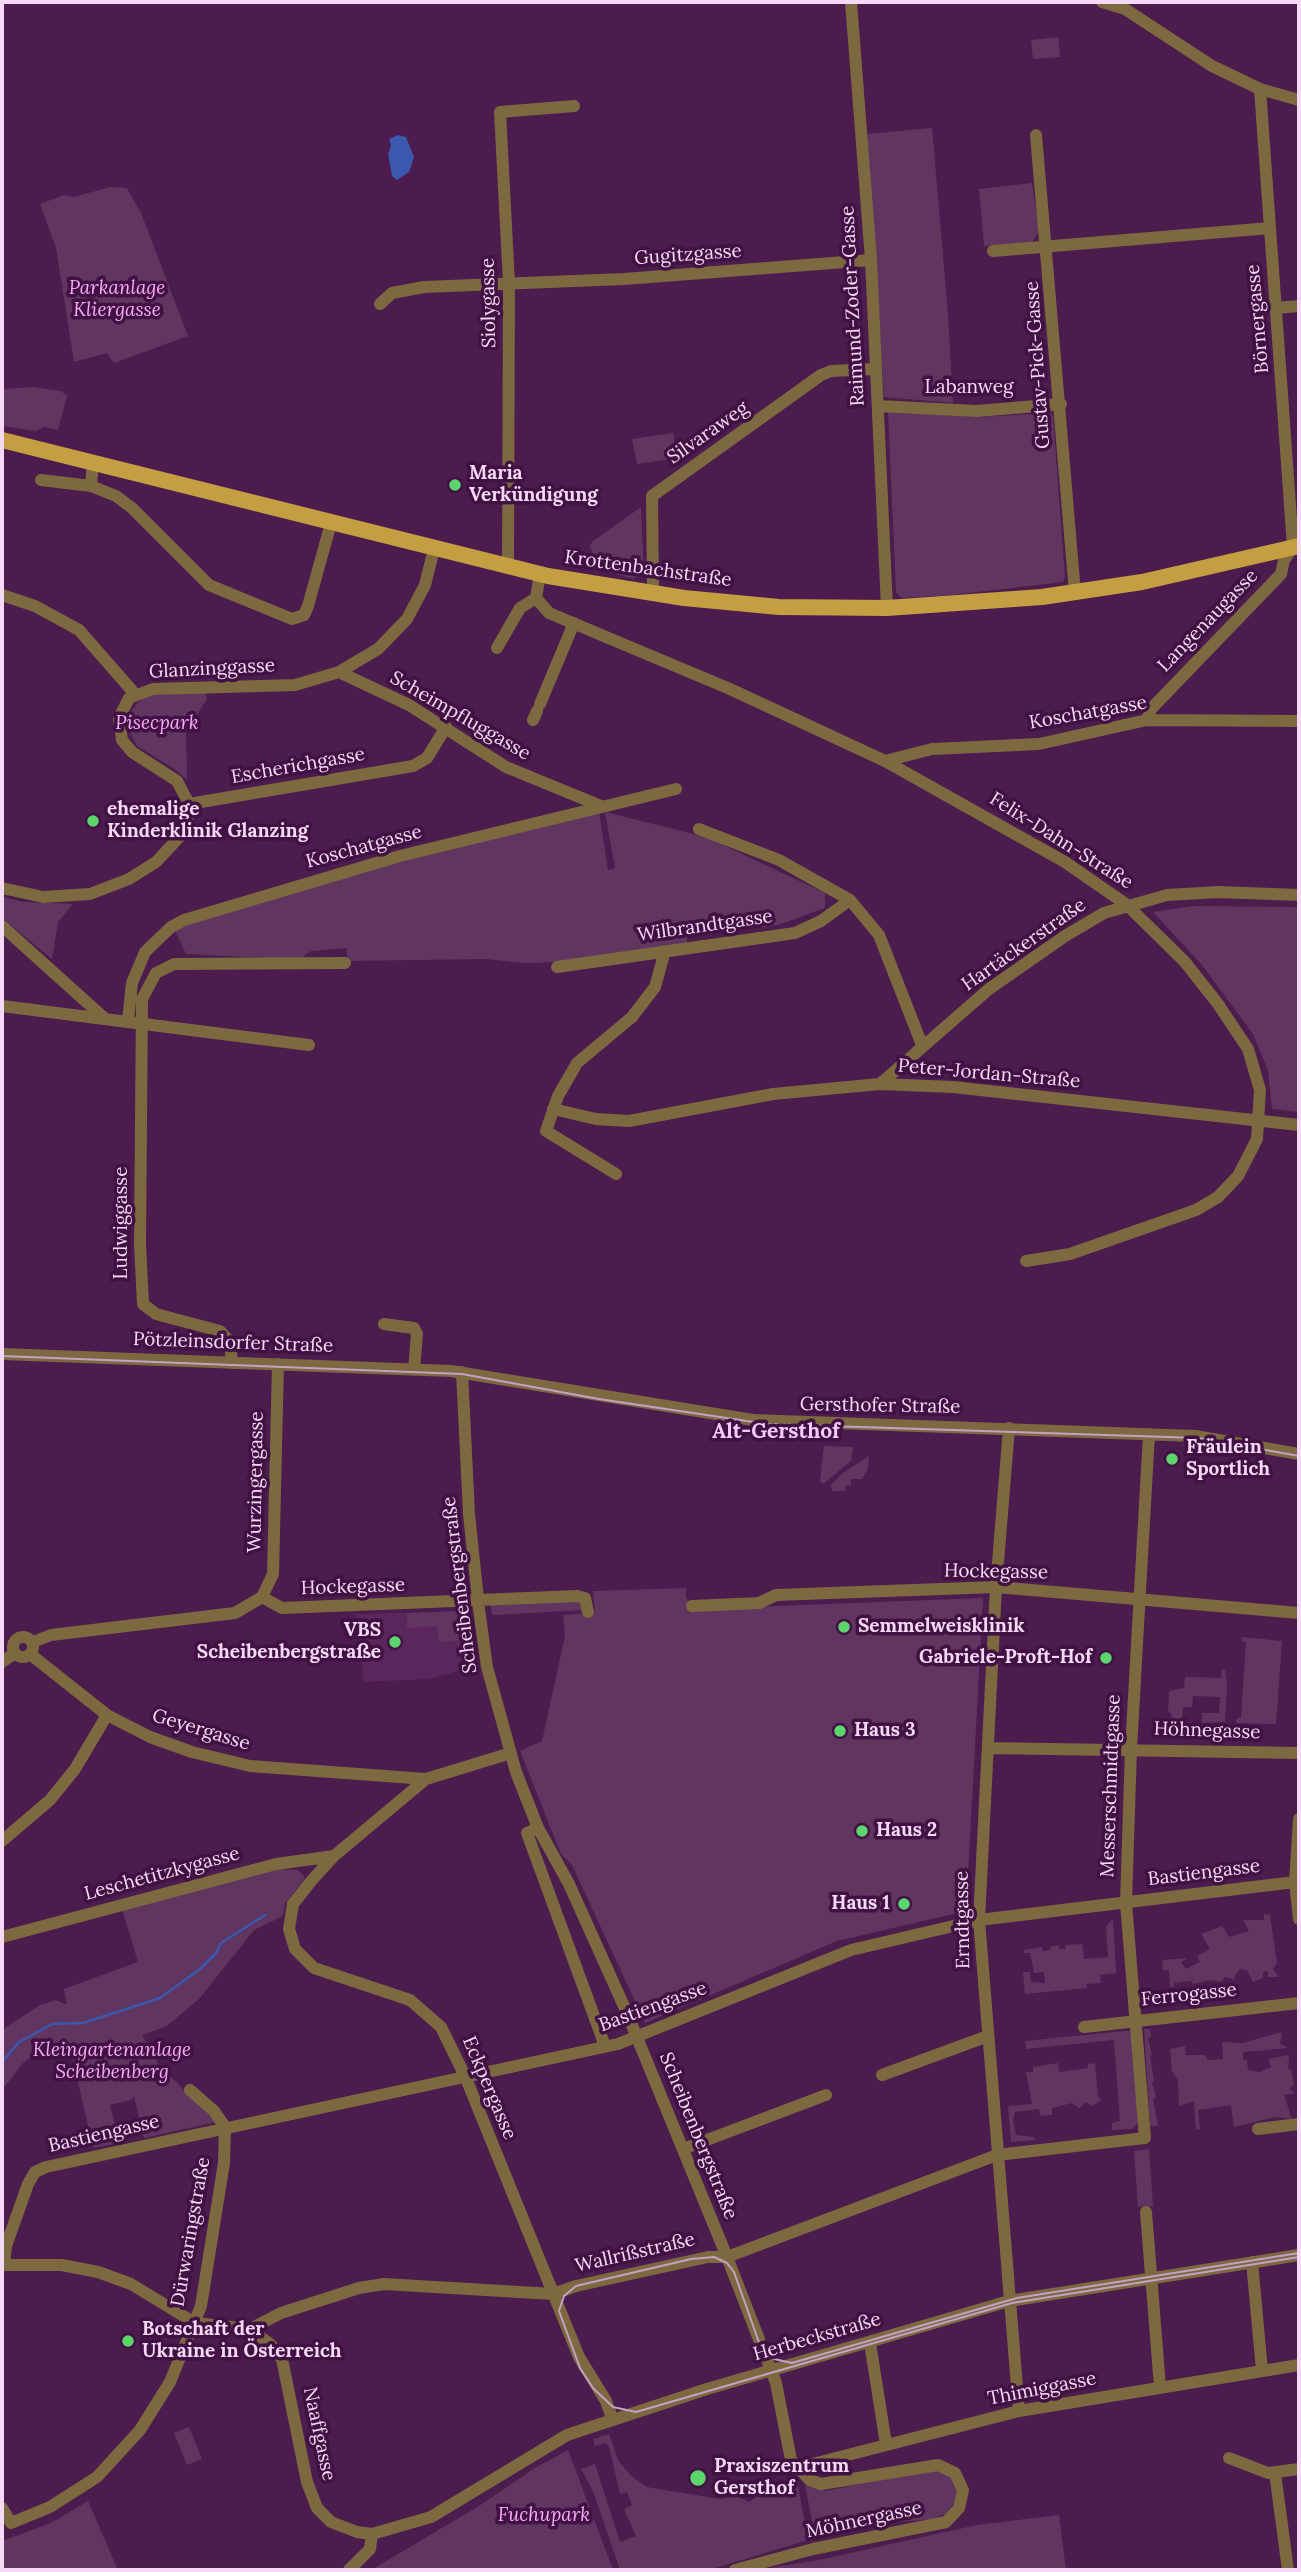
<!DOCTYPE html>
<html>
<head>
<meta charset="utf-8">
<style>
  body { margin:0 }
  #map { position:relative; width:1301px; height:2572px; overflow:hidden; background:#4b1c4d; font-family:Lora,serif }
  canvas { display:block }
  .frame { position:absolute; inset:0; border:4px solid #f6d9f6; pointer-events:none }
</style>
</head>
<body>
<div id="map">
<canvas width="1301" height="2572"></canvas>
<div class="frame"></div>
</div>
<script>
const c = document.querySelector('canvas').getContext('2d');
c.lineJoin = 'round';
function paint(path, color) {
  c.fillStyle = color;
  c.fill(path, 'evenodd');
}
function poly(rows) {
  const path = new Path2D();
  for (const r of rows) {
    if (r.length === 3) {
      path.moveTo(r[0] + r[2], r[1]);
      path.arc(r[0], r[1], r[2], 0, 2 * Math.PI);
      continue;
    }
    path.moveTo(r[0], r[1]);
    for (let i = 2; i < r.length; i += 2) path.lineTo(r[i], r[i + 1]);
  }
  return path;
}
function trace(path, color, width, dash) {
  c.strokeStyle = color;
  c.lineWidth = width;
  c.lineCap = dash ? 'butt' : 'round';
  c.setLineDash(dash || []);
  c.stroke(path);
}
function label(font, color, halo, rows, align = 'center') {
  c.font = font + ' Lora,serif';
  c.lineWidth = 7;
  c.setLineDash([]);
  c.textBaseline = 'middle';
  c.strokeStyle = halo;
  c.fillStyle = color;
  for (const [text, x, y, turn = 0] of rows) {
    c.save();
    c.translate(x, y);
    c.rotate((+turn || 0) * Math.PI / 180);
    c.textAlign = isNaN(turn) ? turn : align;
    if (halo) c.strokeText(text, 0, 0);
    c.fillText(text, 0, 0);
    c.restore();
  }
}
const built = poly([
  [468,1611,476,1666,429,1679,364,1682,355,1614]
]);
const green = poly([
  [1058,37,1060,57,1033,59,1031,40],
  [932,128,948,314,953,403,884,397,867,134],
  [1032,183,1039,231,1032,242,984,246,979,189],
  [110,187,127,188,141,213,188,336,114,363,107,353,74,362,56,248,40,204,64,195,74,197],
  [33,387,61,391,67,396,58,430,44,427,36,431,2,426,2,389],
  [888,412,980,417,1050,413,1053,416,1065,577,1063,582,952,595,902,598,896,593],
  [673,433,677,458,637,464,632,439],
  [641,507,644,574,633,579,598,569,590,546,592,542],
  [206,693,207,699,186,731,187,780,176,770,137,746,128,729,129,714,138,702,152,695],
  [599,811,608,870,615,868,605,812,706,837,825,893,825,908,778,925,687,937,687,943,559,962,523,963,486,959,347,961,347,948,311,951,298,960,186,954,174,928,310,885],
  [2,897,24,902,73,904,58,922,52,959,2,918],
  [1193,906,1299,907,1299,1112,1272,1109,1268,1070,1253,1034,1202,965,1153,912],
  [824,1446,853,1447,851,1461,823,1484,820,1481],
  [869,1456,868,1469,862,1479,851,1479,851,1485,845,1486,845,1491,832,1491,831,1485,843,1473],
  [686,1588,686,1598,697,1609,983,1598,966,1911,837,1941,645,2023,572,1865,561,1854,520,1751,542,1741,565,1636,563,1615,595,1613,593,1591],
  [580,1600,585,1610,492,1615,490,1602],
  [468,1611,472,1639,439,1642,437,1626,407,1628,407,1613],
  [1242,1637,1282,1641,1276,1724,1236,1723,1237,1718,1241,1718,1246,1642,1241,1641],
  [1222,1669,1225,1670,1227,1687,1225,1722,1202,1723,1202,1713,1219,1713,1220,1697,1193,1696,1192,1707,1183,1707,1182,1722,1169,1722,1172,1714,1168,1711,1169,1691,1184,1688,1185,1677,1221,1678],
  [275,1869,298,1870,305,1878,285,1904,283,1916,254,1930,199,1999,167,2026,142,2035,158,2064,216,2122,144,2138,134,2096,131,2100,110,2105,119,2143,93,2148,69,2043,41,2050,23,2063,2,2090,2,2030,40,2005,56,2000,67,2005,64,1989,138,1962,122,1909],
  [1264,1914,1270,1915,1277,1963,1273,1969,1279,1977,1268,1977,1268,1971,1263,1972,1263,1978,1253,1982,1247,1970,1240,1969,1234,1977,1236,1980,1225,1977,1221,1982,1211,1980,1193,1984,1192,1981,1174,1983,1174,1987,1170,1987,1169,1970,1163,1970,1162,1960,1188,1958,1181,1962,1186,1969,1200,1962,1197,1956,1210,1949,1201,1934,1222,1926,1229,1937,1249,1931,1243,1920,1264,1920],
  [1113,1919,1116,1973,1100,1975,1101,1983,1087,1984,1087,1988,1025,1994,1023,1972,1030,1972,1031,1982,1045,1983,1044,1972,1034,1973,1030,1953,1024,1953,1024,1950,1042,1947,1043,1951,1050,1950,1050,1947,1059,1945,1059,1949,1066,1949,1065,1945,1082,1944,1084,1959,1108,1957,1106,1926],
  [1144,2029,1150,2029,1151,2037,1148,2038,1152,2055,1150,2055,1154,2081,1152,2082,1156,2098,1153,2099,1158,2126,1150,2126],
  [1135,2030,1140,2121,1132,2129,1112,2130,1112,2123,1120,2121,1114,2040,1026,2049,1025,2041],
  [1278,2033,1282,2033,1280,2044,1288,2048,1243,2052,1243,2060,1247,2060,1248,2070,1260,2072,1271,2067,1268,2059,1289,2055,1288,2069,1291,2069,1294,2085,1289,2089,1295,2093,1284,2095,1292,2119,1276,2117,1234,2127,1231,2105,1198,2110,1200,2129,1196,2130,1194,2101,1179,2106,1178,2080,1172,2071,1170,2049,1185,2046,1186,2055,1205,2055,1208,2060,1223,2059,1222,2042,1243,2043],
  [1058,2063,1059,2072,1088,2068,1088,2064,1095,2063,1098,2096,1101,2100,1092,2106,1086,2102,1079,2108,1072,2103,1052,2108,1052,2115,1040,2116,1039,2109,1015,2112,1013,2120,1016,2135,1034,2137,1035,2140,1011,2142,1008,2106,1032,2104,1026,2072,1033,2072,1033,2067],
  [1149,2149,1153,2206,1138,2207,1134,2151],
  [189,2427,202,2459,187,2465,174,2433],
  [609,2434,618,2460,631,2476,647,2487,720,2499,737,2496,749,2502,763,2492,773,2491,773,2487,783,2485,785,2489,798,2486,808,2540,709,2570,620,2570,593,2491,581,2469,595,2464,620,2542,636,2536,624,2509,632,2505,627,2492,620,2494,609,2446,605,2443,595,2446,593,2439],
  [568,2450,613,2570,371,2570,479,2506,535,2468],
  [935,2468,950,2474,957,2490,955,2502,945,2514,932,2519,878,2524,815,2536,805,2485,826,2491],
  [88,2501,118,2570,2,2570,2,2541,51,2523],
  [1059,2515,1066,2570,756,2570,819,2560,977,2525]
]);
const water = poly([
  [398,135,406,137,414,157,409,172,397,180,392,176,388,154,391,146,389,139]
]);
const stream = poly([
  [2,2062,19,2042,52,2024,83,2023,160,1998,200,1969,216,1953,221,1943,265,1915]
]);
const minor = poly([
  [851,2,871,260,887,608],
  [1102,2,1125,9,1212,66,1260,89,1299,100],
  [1036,135,1075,593],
  [993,251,1270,228],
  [380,304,392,293,424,287,624,279,871,260],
  [1276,308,1299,306],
  [878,406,977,411,1061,404],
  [93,462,91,486,116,496,132,508,209,585,292,619,304,615,308,606,331,523],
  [41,480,91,486],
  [508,567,509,283,500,112,574,106],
  [540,574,536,598,549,613,730,689,885,761,1065,862,1127,905,1185,962,1218,1004,1248,1049,1260,1090,1257,1139,1238,1176,1218,1197,1196,1210,1070,1254,1026,1261],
  [653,593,652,496,821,375,831,371,875,369],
  [2,595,35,606,79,630,135,694],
  [497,648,520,608,536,598],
  [339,672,409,705,506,767,601,806],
  [540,704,574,623],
  [533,720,537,711],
  [1147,720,1151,709,1281,574,1284,560,1293,547,1260,89],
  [885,761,932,749,1039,744,1147,720,1299,721],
  [189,804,413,766,427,758,446,727],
  [699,829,779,860,850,900,879,935,922,1045],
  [2,888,43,897,90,894,129,879,156,862,186,830,189,804,177,781,132,752,122,740,119,718,129,698,153,689,295,685,339,672,378,649,407,619,425,585,434,549],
  [2,926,103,1017],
  [557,967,795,933,821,921,850,900],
  [2,1006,309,1045],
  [128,1020,132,983,145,952,171,927,184,920,400,856,676,789],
  [880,1084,989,989,1065,936,1104,913,1167,895,1218,892,1299,895],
  [553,1109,596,1119,629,1121,773,1094,880,1084,953,1087,1299,1125],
  [616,1174,546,1131,558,1096,577,1063,632,1017,655,987,665,951],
  [384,1324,414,1328,417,1334,414,1370],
  [2,1354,451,1371,753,1420,1195,1436,1299,1454],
  [232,1363,230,1342,220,1331,156,1314,143,1304,140,1244,142,999,156,973,174,964,345,963],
  [462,1372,469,1514,479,1609,487,1667,516,1772,538,1828,569,1884,627,2013,727,2257,776,2383,791,2460,810,2480,821,2484,938,2465,955,2473,963,2490,959,2508,946,2522,813,2549,735,2570],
  [1009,1428,996,1587,979,1920,1019,2411],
  [262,1597,282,1608,577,1596,585,1598,588,1612],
  [692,1606,759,1603,776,1595,996,1587,1299,1613],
  [23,1647,10],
  [33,1642,51,1635,235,1613,262,1597,273,1574,278,1364],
  [30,1654,107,1715,150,1737,192,1752,250,1766,426,1779],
  [2,1662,15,1653],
  [988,1748,1299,1753],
  [511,1753,426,1779,334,1856,312,1880,293,1904,289,1929,295,1949,314,1968,410,2000,441,2027,465,2076,579,2357,606,2401,612,2418],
  [1299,1819,1295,1882,1299,1919],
  [538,1828,527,1833,605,2046],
  [2,1841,50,1800,75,1769,107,1715],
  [2,1937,276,1864,334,1856],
  [1084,2027,1299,2003],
  [882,2075,988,2036],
  [1258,2129,1299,2124],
  [683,2149,826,2095],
  [1146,2212,1160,2387],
  [1252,2262,1262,2370],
  [4,2264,6,2246,28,2184,35,2172,46,2167,618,2044,851,1950,979,1920,1295,1882],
  [2,2265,62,2265,98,2272,131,2284,195,2323,250,2329,270,2344,282,2359,307,2482,317,2508,331,2522,357,2532,372,2534,431,2517,567,2435,707,2389,1009,2301,1299,2255],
  [250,2329,281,2313,359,2288,384,2284,553,2294,576,2286,708,2257,727,2257,997,2155,1145,2138,1126,1903,1131,1749,1149,1434],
  [870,2343,886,2444],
  [1229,2458,1268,2473,1299,2469],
  [797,2468,1019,2411,1299,2365],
  [1275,2473,1288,2570],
  [2,2508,11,2523,50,2507,97,2477,140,2430,170,2382,201,2306,224,2163,225,2127,214,2111,190,2090],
  [349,2570,370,2549,372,2534]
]);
const major = poly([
  [2,440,548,576,684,598,779,607,887,608,1042,597,1142,582,1299,546]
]);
const tram = poly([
  [2,1356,462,1374,599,1399,767,1424,1198,1438,1299,1456],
  [1299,2253,1017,2298,792,2363,774,2359,761,2348,734,2272,727,2263,714,2257,691,2259,576,2286,564,2296,559,2311,580,2368,593,2388,613,2407,636,2412,1012,2303,1299,2257]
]);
const markers = [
  [455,485,7,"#5cd56d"],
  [93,821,7,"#5cd56d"],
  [1172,1459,7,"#5cd56d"],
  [844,1627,7,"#5cd56d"],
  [395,1642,7,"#5cd56d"],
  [1106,1658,7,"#5cd56d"],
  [840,1731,7,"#5cd56d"],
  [862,1831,7,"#5cd56d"],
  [904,1904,7,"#5cd56d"],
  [128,2341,7,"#5cd56d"],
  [698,2478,9,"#5cd56d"]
];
const streetNames = [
  ["Gugitzgasse",688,255,-4],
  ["Siolygasse",489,303,-91],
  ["Raimund-Zoder-Gasse",853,306,-93],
  ["Börnergasse",1258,319,-95],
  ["Gustav-Pick-Gasse",1038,365,-94],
  ["Labanweg",969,388],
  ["Silvaraweg",708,433,-35],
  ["Krottenbachstraße",648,569,8],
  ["Langenaugasse",1208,621,-46],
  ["Glanzinggasse",212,669,-3],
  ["Koschatgasse",1088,713,-10],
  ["Scheimpfluggasse",460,716,30],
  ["Escherichgasse",298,766,-10],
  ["Felix-Dahn-Straße",1061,841,32],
  ["Koschatgasse",364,847,-15],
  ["Wilbrandtgasse",705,926,-8],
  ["Hartäckerstraße",1024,945,-35],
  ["Peter-Jordan-Straße",989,1074,5],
  ["Ludwiggasse",122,1223,-90],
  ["Pötzleinsdorfer Straße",233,1343,2],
  ["Gersthofer Straße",880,1406,1],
  ["Wurzingergasse",256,1482,-89],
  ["Hockegasse",996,1572,1],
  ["Scheibenbergstraße",460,1585,-97],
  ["Hockegasse",353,1587,-2],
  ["Geyergasse",201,1730,17],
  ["Höhnegasse",1207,1731,2],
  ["Messerschmidtgasse",1111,1786,-88],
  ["Bastiengasse",1204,1873,-7],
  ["Leschetitzkygasse",162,1874,-15],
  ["Erndtgasse",963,1920,-91],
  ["Ferrogasse",1189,1995,-6],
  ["Bastiengasse",653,2007,-20],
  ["Eckpergasse",489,2088,67],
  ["Bastiengasse",104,2134,-13],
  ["Scheibenbergstraße",698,2136,68],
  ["Dürwaringstraße",191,2232,-80],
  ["Wallrißstraße",635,2253,-13],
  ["Herbeckstraße",817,2337,-16],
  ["Thimiggasse",1042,2389,-11],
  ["Naaffgasse",319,2434,78],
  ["Möhnergasse",864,2520,-12]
];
const parkNames = [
  ["Parkanlage",117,289],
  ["Kliergasse",117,311],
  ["Pisecpark",157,724],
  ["Kleingartenanlage",112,2051],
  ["Scheibenberg",112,2073],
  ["Fuchupark",544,2516]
];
const poiNames = [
  ["Maria",469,474],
  ["Verkündigung",469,496],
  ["ehemalige",107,810],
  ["Kinderklinik Glanzing",107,832],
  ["Fräulein",1186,1448],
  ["Sportlich",1186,1470],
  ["Semmelweisklinik",858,1627],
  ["VBS",381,1631,"right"],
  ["Scheibenbergstraße",381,1653,"right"],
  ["Gabriele-Proft-Hof",1092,1658,"right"],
  ["Haus 3",854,1731],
  ["Haus 2",876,1831],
  ["Haus 1",890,1904,"right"],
  ["Botschaft der",142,2330],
  ["Ukraine in Österreich",142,2352],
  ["Praxiszentrum",714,2467],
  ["Gersthof",714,2489]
];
const neighbourhoodNames = [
  ["Alt-Gersthof",776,1432]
];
paint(built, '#5a265b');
paint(green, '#603661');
paint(water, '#3a59ae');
trace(stream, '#3a59ae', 2.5);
trace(minor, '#7c6940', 12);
trace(major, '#c59e41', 16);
trace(tram, '#c3a1c4', 2);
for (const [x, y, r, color] of markers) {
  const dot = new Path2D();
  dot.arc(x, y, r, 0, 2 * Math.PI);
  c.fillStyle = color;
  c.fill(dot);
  trace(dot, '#401142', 2.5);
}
label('19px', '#f6d9f6', '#401142', streetNames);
label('italic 19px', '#f9aaf9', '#401142', parkNames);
label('bold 19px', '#f6d9f6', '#401142', poiNames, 'left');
label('bold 21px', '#f9caf8', '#401142', neighbourhoodNames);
</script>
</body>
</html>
